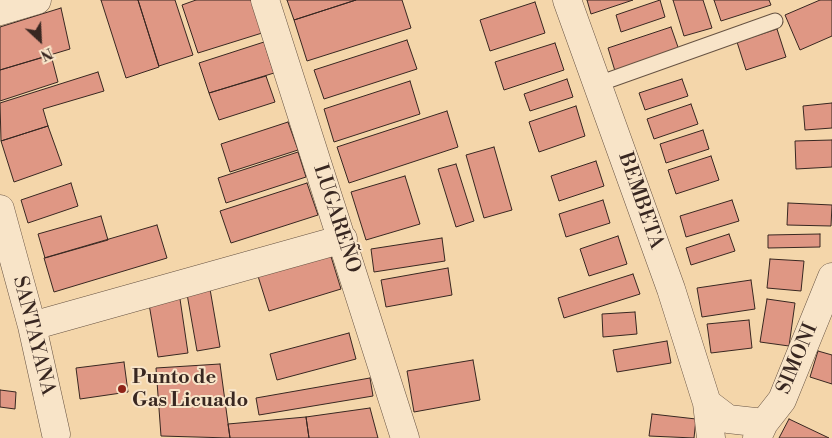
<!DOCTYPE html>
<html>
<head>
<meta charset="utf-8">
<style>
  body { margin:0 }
  #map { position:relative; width:832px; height:438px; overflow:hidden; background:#f4d6aa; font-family:"Libre Bodoni",serif }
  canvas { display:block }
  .north { position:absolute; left:15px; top:15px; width:50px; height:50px; -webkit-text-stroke:4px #f8e4c8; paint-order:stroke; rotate:155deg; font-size:14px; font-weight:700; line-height:20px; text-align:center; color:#382721 }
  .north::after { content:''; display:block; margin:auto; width:18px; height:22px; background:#382721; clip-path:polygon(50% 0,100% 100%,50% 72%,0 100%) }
</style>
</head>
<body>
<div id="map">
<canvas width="832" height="438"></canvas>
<div class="north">N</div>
</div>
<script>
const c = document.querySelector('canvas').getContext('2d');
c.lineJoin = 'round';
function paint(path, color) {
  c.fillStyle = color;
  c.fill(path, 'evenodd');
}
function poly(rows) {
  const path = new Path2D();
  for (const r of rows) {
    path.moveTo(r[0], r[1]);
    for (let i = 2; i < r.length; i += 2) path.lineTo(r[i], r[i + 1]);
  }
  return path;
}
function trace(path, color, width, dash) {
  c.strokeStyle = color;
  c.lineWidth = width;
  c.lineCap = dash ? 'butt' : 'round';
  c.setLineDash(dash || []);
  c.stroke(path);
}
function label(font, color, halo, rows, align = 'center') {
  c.font = font + ' "Libre Bodoni",serif';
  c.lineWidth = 4;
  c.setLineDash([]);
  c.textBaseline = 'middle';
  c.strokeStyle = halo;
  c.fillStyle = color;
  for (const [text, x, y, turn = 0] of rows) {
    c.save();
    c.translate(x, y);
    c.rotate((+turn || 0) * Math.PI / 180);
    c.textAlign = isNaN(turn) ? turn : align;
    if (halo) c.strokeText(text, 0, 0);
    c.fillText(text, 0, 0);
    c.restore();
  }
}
const building = poly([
  [101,0,138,0,159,67,126,78,101,0],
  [138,0,175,0,193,55,159,66,138,0],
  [196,0,251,0,262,33,198,53,182,5,196,0],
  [287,0,356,0,294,20,287,0],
  [356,0,402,0,411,28,307,61,294,20,356,0],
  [587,0,633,0,591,14,587,0],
  [660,0,665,17,621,32,616,15,660,0],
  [673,0,703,0,712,28,684,36,673,0],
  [714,0,769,0,771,5,721,21,714,0],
  [820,0,832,0,832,36,800,50,785,15,820,0],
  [535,2,545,33,490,51,480,20,535,2],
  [61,8,70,49,0,70,0,27,61,8],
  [671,27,679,50,615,71,608,48,671,27],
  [777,29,786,57,746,70,737,42,777,29],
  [407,40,417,69,324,99,314,70,407,40],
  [264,42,274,73,209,93,199,63,264,42],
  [555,43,564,70,504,90,495,62,555,43],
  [51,55,58,82,0,101,0,70,51,55],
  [98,72,104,91,43,109,48,126,1,141,0,103,98,72],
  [266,76,275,102,219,120,209,93,266,76],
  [567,79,573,97,530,111,524,94,567,79],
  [682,79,688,96,645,110,639,93,682,79],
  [410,81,420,114,334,142,324,109,410,81],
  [832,103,832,128,805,130,803,106,832,103],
  [691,104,698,124,654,139,647,119,691,104],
  [576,106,585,136,539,152,529,122,576,106],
  [447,111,458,147,349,183,337,147,447,111],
  [288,122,298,150,230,172,221,144,288,122],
  [48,126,62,165,14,182,1,141,48,126],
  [703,130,709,149,666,163,660,144,703,130],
  [832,140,832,167,796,169,795,141,832,140],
  [494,147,512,210,484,218,466,155,494,147],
  [298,152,306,177,226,203,218,178,298,152],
  [711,156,719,180,676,194,668,170,711,156],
  [596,161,604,186,559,201,551,176,596,161],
  [456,164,474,221,456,227,438,169,456,164],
  [405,176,420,224,366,240,351,192,405,176],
  [71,183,78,206,28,223,21,200,71,183],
  [307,183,318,215,231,243,220,211,307,183],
  [603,200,610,223,566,237,559,214,603,200],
  [732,200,739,221,686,237,680,216,732,200],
  [788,203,832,205,831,226,787,225,788,203],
  [101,216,108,240,45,258,38,234,101,216],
  [157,225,167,258,54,292,44,258,157,225],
  [729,234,735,251,691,265,686,248,729,234],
  [820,234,820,247,768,248,768,235,820,234],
  [618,236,627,264,589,276,580,249,618,236],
  [442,238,445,261,374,272,371,249,442,238],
  [329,250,341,289,269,311,257,273,329,250],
  [770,259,804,261,801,291,767,288,770,259],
  [448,268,452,295,386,307,381,280,448,268],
  [633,274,640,294,564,318,558,298,633,274],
  [751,280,755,309,702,317,697,288,751,280],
  [210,289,220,347,197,351,187,294,210,289],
  [180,299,188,353,158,357,149,304,180,299],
  [767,299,795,303,789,346,760,342,767,299],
  [635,312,637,334,603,337,602,314,635,312],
  [749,320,752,348,711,353,707,324,749,320],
  [349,333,356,359,277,380,270,354,349,333],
  [667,341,671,363,617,372,613,350,667,341],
  [818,351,832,355,832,384,810,377,818,351],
  [473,360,480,400,414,412,407,371,473,360],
  [124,362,128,392,80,399,76,368,124,362],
  [220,364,230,438,161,436,156,368,220,364],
  [370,378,373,396,259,415,256,398,370,378],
  [0,390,16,392,15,409,0,407,0,390],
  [370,408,378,438,309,438,306,417,370,408],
  [652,414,696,419,694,438,649,436,652,414],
  [306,417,309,438,230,438,228,424,306,417],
  [789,419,829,438,779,438,789,419]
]);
const service = poly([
  [598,84,775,21]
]);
const minor = poly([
  [265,0,405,438],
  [567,0,671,289,707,403,728,419,764,423],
  [0,11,37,0],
  [0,209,32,326,56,434],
  [32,326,343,239],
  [707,403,711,438],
  [757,438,764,423,782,400,832,277]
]);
const markers = [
  [122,389,5,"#8f2418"]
];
const streetNames = [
  ["BEMBETA",640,201,71],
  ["LUGAREÑO",336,219,72],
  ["SANTAYANA",33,336,76],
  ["SIMONI",798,359,-67]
];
const poiNames = [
  ["Punto de",132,378],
  ["Gas Licuado",132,401]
];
paint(building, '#df9784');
trace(building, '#382721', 1);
trace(service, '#675343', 17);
trace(minor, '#675343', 29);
trace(service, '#f8e4c8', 15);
trace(minor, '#f8e4c8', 28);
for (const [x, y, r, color] of markers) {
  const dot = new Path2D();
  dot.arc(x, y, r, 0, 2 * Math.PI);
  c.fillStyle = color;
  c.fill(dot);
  trace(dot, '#f8e4c8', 2);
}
label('20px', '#382721', '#f8e4c8', streetNames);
label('bold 20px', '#382721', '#f8e4c8', poiNames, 'left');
</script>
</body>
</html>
